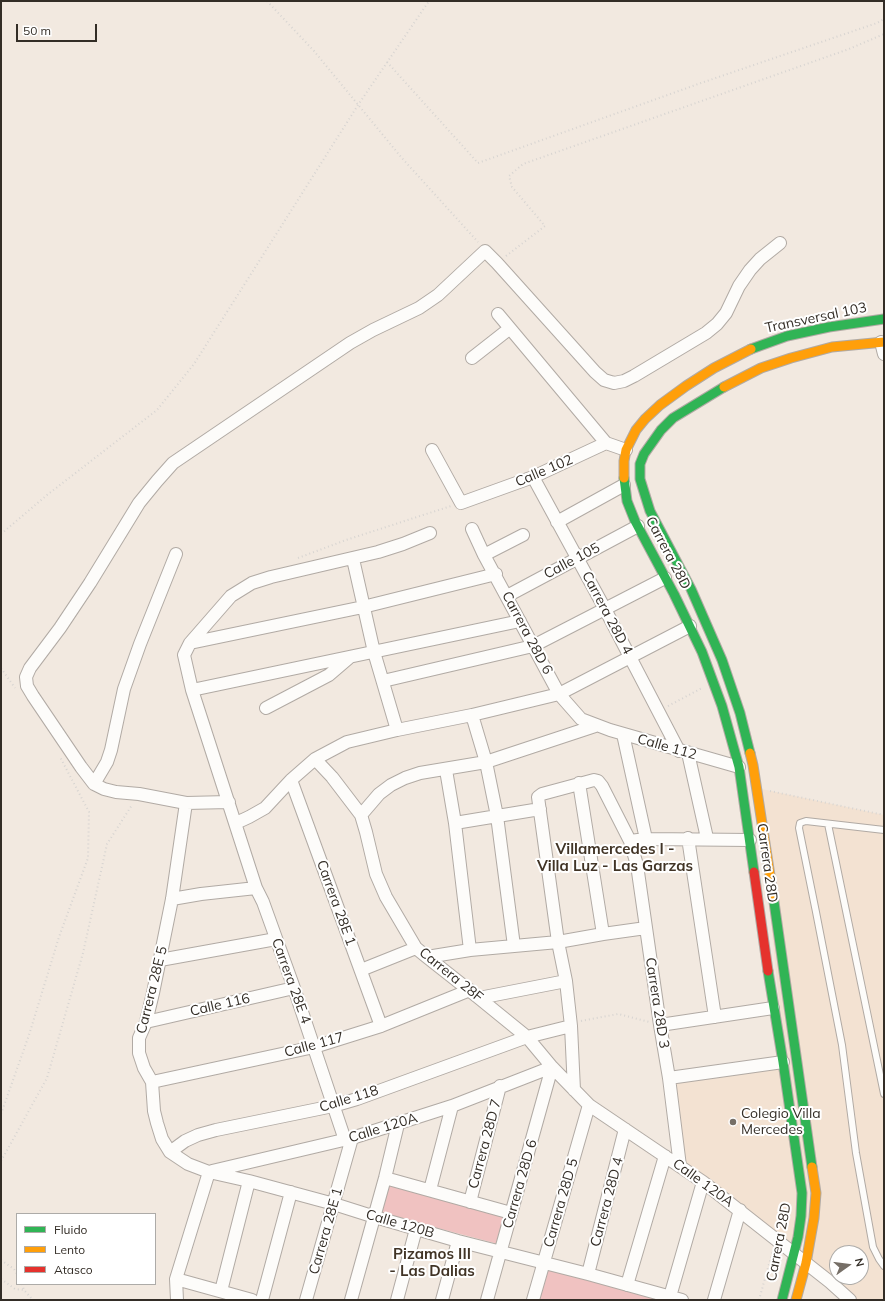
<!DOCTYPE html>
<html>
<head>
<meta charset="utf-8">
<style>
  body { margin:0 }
  #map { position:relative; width:885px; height:1301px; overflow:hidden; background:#f2e9e0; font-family:Mulish,sans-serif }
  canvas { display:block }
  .frame { position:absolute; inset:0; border:2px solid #332d26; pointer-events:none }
  .legend { position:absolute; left:16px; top:1213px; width:140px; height:72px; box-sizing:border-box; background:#fff; border:1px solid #adaba8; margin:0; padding:5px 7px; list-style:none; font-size:12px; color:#332d26 }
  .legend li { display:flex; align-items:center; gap:8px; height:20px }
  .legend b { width:20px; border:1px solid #adaba8 }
  .north { position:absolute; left:829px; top:1245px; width:40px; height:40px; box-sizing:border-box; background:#fff; border:1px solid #adaba8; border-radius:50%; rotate:76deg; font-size:11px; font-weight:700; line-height:16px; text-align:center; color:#332d26 }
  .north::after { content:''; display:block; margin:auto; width:14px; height:18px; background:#766f67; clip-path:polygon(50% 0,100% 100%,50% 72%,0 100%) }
  .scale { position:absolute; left:16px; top:24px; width:81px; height:18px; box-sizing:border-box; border:2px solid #332d26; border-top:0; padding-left:5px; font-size:12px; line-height:14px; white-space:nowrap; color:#332d26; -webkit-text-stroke:3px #fff; paint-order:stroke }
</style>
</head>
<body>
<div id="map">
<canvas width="885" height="1301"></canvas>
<div class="frame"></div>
<ul class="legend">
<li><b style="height:5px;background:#30b455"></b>Fluido</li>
<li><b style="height:5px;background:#ff9f0a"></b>Lento</li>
<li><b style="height:5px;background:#e5322d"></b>Atasco</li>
</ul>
<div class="north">N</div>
<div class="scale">50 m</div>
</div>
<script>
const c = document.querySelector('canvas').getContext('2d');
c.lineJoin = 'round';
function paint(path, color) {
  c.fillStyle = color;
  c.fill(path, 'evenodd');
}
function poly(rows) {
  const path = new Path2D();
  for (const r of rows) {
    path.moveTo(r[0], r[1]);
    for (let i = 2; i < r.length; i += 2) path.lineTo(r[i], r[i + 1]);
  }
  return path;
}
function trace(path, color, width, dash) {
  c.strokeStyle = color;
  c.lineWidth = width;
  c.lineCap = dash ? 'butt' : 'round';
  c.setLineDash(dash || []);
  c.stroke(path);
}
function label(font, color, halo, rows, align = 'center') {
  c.font = font + ' Mulish,sans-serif';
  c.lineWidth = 4;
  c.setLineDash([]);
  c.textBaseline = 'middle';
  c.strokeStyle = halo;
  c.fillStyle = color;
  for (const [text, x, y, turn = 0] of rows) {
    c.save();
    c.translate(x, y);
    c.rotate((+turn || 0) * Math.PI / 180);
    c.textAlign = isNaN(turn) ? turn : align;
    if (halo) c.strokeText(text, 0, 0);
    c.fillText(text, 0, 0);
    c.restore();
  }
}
const built = poly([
  [757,788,884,815,884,1300,850,1300,806,1263],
  [837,1253,861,1253,861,1277,837,1277],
  [783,1062,801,1182,793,1252,680,1166,669,1078]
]);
const green = poly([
  [389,1181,512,1216,498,1244,381,1213],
  [544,1268,659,1300,538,1300]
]);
const path = poly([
  [267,1,314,51,401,157,478,242],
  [387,62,478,163,701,83,877,23,884,19],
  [506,256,545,226,512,187,509,176,523,164,849,49,884,34],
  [1,534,47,495,157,410,194,364,358,105,429,1],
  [298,558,346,540,451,506],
  [1,668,15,688],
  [668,706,702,688],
  [770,791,884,815],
  [581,1021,618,1014,649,1022],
  [1,1114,29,1035,59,937,88,858,89,812,60,757],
  [1,1161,47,1078,83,953,107,844,132,805],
  [1,1260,14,1269,17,1274],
  [1,1279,15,1289,24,1290],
  [22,1284,24,1290,33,1300],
  [759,1300,773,1250]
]);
const lane = poly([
  [828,824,884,1094],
  [884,830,806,821,800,823,799,828,816,912,842,1045,856,1153,873,1247,879,1259,884,1266]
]);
const street = poly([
  [498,314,606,443],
  [881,342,884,354],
  [472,358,509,329],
  [432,450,461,503,533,477,606,443,626,450],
  [533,477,605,609,679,751],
  [557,522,624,485],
  [472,529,484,555,559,694,581,719,610,730,739,767],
  [176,554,140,644,124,689,111,750,107,762,94,784,104,789,116,792,139,794,186,803,229,802],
  [484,555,523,535],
  [353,559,374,652,397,730],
  [507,596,638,526],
  [190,643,363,607,496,574],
  [383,681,533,646,665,578],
  [192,690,520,621],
  [266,708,329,675,350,657],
  [472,715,486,762,595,726],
  [623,734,646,839],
  [688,753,707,838],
  [315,759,332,777,361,815,366,832,376,874,386,897,416,948,427,957,479,998,527,1037,552,1067,589,1105,703,1182,830,1282,850,1300],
  [446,770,455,823,470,950],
  [291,780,381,1026],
  [579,783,603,934],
  [94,784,81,767,33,696,27,686,26,677,30,668,60,628,90,583,139,503,157,481,173,463,350,343,373,330,419,308,438,295,485,251,497,263,595,372,604,380,614,383,624,381,634,376,706,333,717,324,726,313,739,286,750,270,760,259,780,243],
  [186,803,172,899,153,993,146,1022,139,1038,139,1053,144,1068,152,1082,154,1111,157,1123,162,1139,170,1152,188,1164,209,1172,249,1181,334,1204,375,1217,458,1241,588,1274,682,1300],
  [361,815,379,794,391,785,405,778,420,773,486,762,497,816,514,946],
  [236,823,249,817,265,808,291,780,315,759,347,742,397,730,472,715,559,694,690,626],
  [455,823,540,809],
  [688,838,715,1017],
  [630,841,646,839,750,840],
  [172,899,201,894,256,888],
  [427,957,470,950,558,942,603,934,646,928],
  [160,960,276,939],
  [361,970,416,948],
  [479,998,566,981],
  [146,1022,294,988],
  [660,1025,773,1008],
  [669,1078,783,1062],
  [152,1082,314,1047,381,1026,470,990],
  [574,1090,571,1026,566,981,558,942,538,797,542,794,594,780,598,781,602,786,630,841,637,865,660,1025,669,1078,680,1166],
  [345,1140,294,988,263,902,256,888,192,690,184,655,190,643,231,596,252,583,271,577,378,552,403,544,430,533],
  [170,1152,185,1141,198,1135,216,1130,333,1106,357,1099,527,1037,571,1026],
  [212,1171,352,1138,452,1106,552,1067],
  [385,1178,511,1213],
  [430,1190,452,1106],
  [470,1202,500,1086],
  [588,1274,625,1129],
  [176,1279,209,1172],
  [627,1285,665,1156],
  [221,1291,249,1181],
  [177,1300,176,1279,252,1300],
  [262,1300,291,1192],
  [306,1300,352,1138],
  [351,1300,385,1178,398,1124],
  [397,1300,416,1229],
  [442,1300,458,1241],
  [487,1300,552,1067],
  [533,1300,589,1105],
  [669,1300,703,1182],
  [714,1300,740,1210]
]);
const fast = poly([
  [751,349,787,336,829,327,884,319],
  [724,387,673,418,661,430,644,454,640,464,640,479,650,511,691,589,722,660,740,713,750,753],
  [624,478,627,501,635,521,674,594,702,652,722,706,739,767,754,872],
  [773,895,812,1167],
  [768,971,783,1062,802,1193,801,1216,798,1237,782,1300]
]);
const slow = poly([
  [724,387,761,368,791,358,832,347,884,342],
  [624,478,624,461,626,450,636,430,645,419,660,405,686,386,714,368,751,349],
  [750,753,753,765,773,895],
  [796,1300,806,1263,814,1218,816,1193,812,1167]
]);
const jam = poly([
  [754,872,768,971]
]);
const markers = [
  [733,1122,4,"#766f67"]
];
const streetNames = [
  ["Transversal 103",816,318,-12],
  ["Calle 102",544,471,-23],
  ["Carrera 28D",668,553,62],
  ["Calle 105",572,561,-28],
  ["Carrera 28D 4",607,613,62],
  ["Carrera 28D 6",527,633,62],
  ["Calle 112",667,747,16],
  ["Carrera 28D",767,863,82],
  ["Carrera 28E 1",336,903,70],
  ["Carrera 28F",451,975,39],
  ["Carrera 28E 4",291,981,70],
  ["Carrera 28E 5",152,990,-76],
  ["Carrera 28D 3",657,1003,81],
  ["Calle 116",220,1005,-13],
  ["Calle 117",314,1045,-15],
  ["Calle 118",349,1099,-17],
  ["Calle 120A",383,1128,-17],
  ["Carrera 28D 7",485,1144,-75],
  ["Calle 120A",703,1183,36],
  ["Carrera 28D 6",520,1184,-74],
  ["Carrera 28D 4",607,1202,-75],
  ["Carrera 28D 5",561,1203,-74],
  ["Calle 120B",400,1224,16],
  ["Carrera 28E 1",326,1231,-74],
  ["Carrera 28D",779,1242,-79]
];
const poiNames = [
  ["Colegio Villa",741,1114],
  ["Mercedes",741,1130]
];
const neighbourhoodNames = [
  ["Villamercedes I -",615,849],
  ["Villa Luz - Las Garzas",615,866],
  ["Pizamos III",432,1254],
  ["- Las Dalias",432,1271]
];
paint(built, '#f3e2d2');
paint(green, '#f0c2c1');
trace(lane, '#b1aaa4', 8);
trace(street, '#b1aaa4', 14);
trace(fast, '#b1aaa4', 11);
trace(slow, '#b1aaa4', 11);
trace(jam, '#b1aaa4', 11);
trace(path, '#d7d4d1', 2, [1, 3]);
trace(lane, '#fdfcfa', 6);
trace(street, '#fdfcfa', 12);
trace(fast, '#30b455', 9);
trace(slow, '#ff9f0a', 9);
trace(jam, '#e5322d', 9);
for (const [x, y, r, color] of markers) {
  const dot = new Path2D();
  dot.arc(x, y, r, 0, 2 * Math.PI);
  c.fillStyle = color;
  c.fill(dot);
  trace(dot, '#fff', 1.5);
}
label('14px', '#332d26', '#fff', streetNames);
label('14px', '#332d26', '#fff', poiNames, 'left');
label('bold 15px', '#413426', '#fff', neighbourhoodNames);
</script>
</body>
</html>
